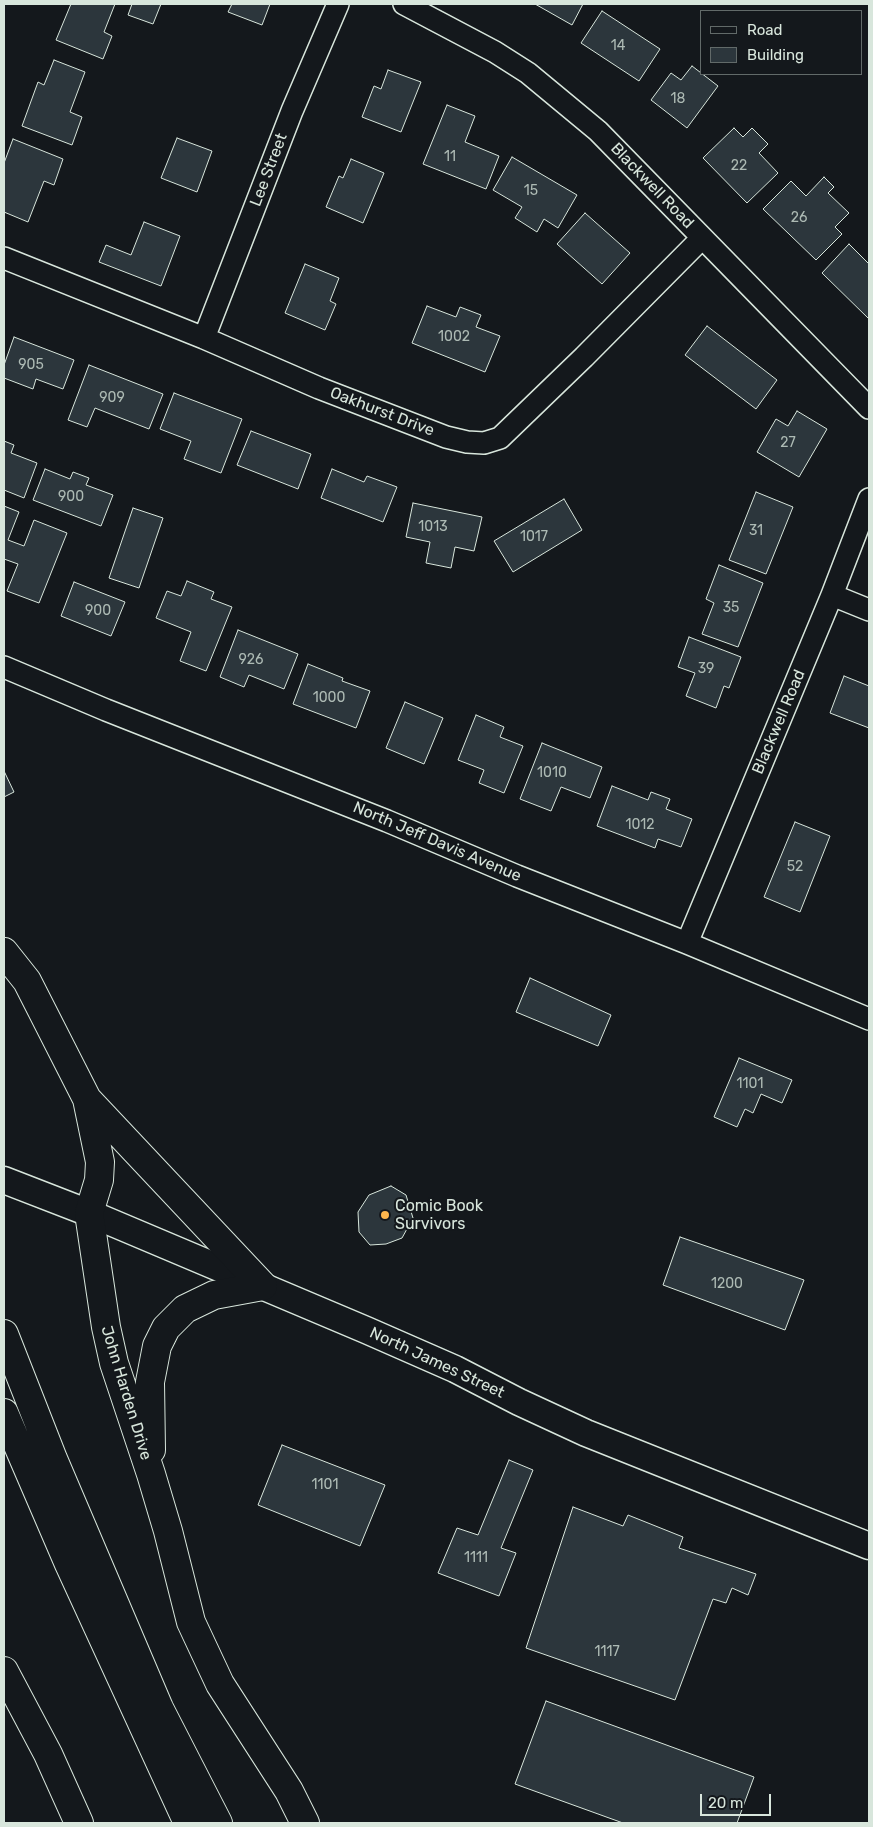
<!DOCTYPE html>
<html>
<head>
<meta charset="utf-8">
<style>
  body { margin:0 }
  #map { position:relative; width:873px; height:1827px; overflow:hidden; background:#14181c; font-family:Rubik,sans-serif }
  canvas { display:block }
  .frame { position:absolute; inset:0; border:5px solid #d8e6dc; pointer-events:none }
  .legend { position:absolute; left:700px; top:10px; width:162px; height:65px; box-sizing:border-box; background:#14181c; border:1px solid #626a69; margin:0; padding:6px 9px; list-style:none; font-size:15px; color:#d8e6dc }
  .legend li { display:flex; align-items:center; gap:10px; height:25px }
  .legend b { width:25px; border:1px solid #626a69 }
  .scale { position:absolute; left:700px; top:1794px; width:71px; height:22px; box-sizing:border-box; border:2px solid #d8e6dc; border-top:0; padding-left:6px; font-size:15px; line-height:18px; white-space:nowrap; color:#d8e6dc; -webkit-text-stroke:4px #14181c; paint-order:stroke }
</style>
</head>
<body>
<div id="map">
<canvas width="873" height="1827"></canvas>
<div class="frame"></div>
<ul class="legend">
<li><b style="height:6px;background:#14181c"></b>Road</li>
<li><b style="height:14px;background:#2c363c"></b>Building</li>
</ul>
<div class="scale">20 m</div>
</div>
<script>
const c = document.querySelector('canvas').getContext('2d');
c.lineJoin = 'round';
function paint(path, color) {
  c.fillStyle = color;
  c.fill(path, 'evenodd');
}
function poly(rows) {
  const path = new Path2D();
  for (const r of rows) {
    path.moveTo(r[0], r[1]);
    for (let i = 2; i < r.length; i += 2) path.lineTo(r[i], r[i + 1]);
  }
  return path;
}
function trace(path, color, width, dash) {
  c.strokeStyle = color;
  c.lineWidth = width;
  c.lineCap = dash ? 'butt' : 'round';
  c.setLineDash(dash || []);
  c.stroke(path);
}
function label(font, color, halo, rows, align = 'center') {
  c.font = font + ' Rubik,sans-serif';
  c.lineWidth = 4;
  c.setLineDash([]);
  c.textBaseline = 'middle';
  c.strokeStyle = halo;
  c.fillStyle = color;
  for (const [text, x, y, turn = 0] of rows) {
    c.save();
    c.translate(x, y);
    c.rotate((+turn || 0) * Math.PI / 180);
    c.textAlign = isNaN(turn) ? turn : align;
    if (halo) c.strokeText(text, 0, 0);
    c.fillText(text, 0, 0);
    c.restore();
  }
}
const building = poly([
  [71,4,115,4,104,32,112,36,103,59,56,40,71,4],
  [132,4,161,4,153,24,128,15,132,4],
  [232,4,270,4,262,25,228,12,232,4],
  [535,4,583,4,572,25,535,4],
  [602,11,660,49,639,81,581,43,602,11],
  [54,60,85,72,70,112,82,117,72,145,22,126,38,82,44,85,54,60],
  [692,66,718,86,687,128,651,100,671,73,681,80,692,66],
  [388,70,421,82,401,132,362,117,374,86,381,89,388,70],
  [447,105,475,116,465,142,499,156,486,189,423,164,447,105],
  [734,128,743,137,752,128,768,144,759,153,778,173,747,203,703,158,734,128],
  [177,138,212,151,197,192,161,178,177,138],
  [13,139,63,159,54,185,44,181,28,222,4,212,4,163,13,139],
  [512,157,577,195,558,228,544,219,537,232,515,218,522,207,493,190,512,157],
  [351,159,384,173,363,223,326,207,339,176,343,178,351,159],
  [824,177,834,187,828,193,849,213,835,227,842,234,816,260,763,209,791,181,806,196,824,177],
  [585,213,630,253,602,284,557,244,585,213],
  [144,222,180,236,161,286,99,262,106,245,131,255,144,222],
  [849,244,869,264,869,319,822,273,849,244],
  [305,264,339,278,330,301,336,304,325,330,285,313,305,264],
  [427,306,456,317,460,307,481,315,476,327,500,336,485,372,412,343,427,306],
  [707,326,777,380,756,409,685,355,707,326],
  [14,337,74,360,63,389,36,379,33,389,4,378,4,365,14,337],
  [89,365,163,394,149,429,95,408,87,427,68,420,89,365],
  [174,393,242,419,221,473,184,459,191,441,160,429,174,393],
  [797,411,827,429,799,477,757,452,776,419,788,426,797,411],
  [251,431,311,454,298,489,237,465,251,431],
  [4,441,14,445,11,453,37,463,24,498,4,490,4,441],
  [45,469,70,479,73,472,89,478,86,485,113,495,101,526,33,500,45,469],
  [332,469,364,482,367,476,397,487,383,522,321,498,332,469],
  [756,492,793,507,766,574,729,560,756,492],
  [564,499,582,530,513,572,494,541,564,499],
  [413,503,482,517,474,551,455,547,451,568,426,563,430,542,406,537,413,503],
  [4,506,19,512,8,540,24,546,34,520,67,533,39,603,7,591,18,564,4,559,4,506],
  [133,508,163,518,139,588,109,578,133,508],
  [719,565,763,583,738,647,702,634,714,603,706,599,719,565],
  [187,581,214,592,211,599,232,607,206,671,180,661,191,632,156,618,167,591,181,596,187,581],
  [74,582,125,602,111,636,61,616,74,582],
  [238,630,298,654,284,689,249,675,244,687,220,677,238,630],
  [689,637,741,657,729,688,724,686,716,708,686,696,695,673,678,667,689,637],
  [308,664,343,678,342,681,370,691,356,728,293,704,308,664],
  [844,676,869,686,869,728,830,713,844,676],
  [405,702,443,718,424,764,386,748,405,702],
  [476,715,504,727,500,737,523,746,504,793,479,783,484,770,458,760,476,715],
  [542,743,602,767,590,798,561,787,551,811,520,799,542,743],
  [4,771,14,792,4,797,4,771],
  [612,786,648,800,651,792,670,799,666,809,692,819,681,847,658,839,655,848,597,826,612,786],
  [795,822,830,836,800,912,764,897,795,822],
  [530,978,611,1015,598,1046,516,1012,530,978],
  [739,1058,792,1080,782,1103,761,1094,753,1113,745,1109,737,1127,714,1117,739,1058],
  [391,1186,406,1195,413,1218,402,1238,386,1244,370,1245,359,1232,358,1212,369,1195,391,1186],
  [680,1237,804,1280,785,1330,663,1285,680,1237],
  [282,1445,385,1485,360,1546,258,1505,282,1445],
  [509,1460,533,1470,501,1548,516,1553,499,1596,438,1573,457,1528,478,1535,509,1460],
  [573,1507,623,1526,628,1515,683,1537,679,1548,756,1574,748,1595,732,1588,726,1603,713,1599,675,1700,526,1648,573,1507],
  [546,1701,754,1777,737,1823,623,1823,515,1784,546,1701]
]);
const minor = poly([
  [404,4,495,52,528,73,598,131,869,408],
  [4,258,204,338,319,388,446,437,467,442,484,443,500,438,584,357,702,238],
  [204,338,292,111,338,4],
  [832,595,869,610],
  [4,667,106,710,387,821,517,876,687,943,869,1019],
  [687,943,832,595,869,499]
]);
const tertiary = poly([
  [4,1180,89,1213,366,1330,455,1369,519,1402,586,1433,869,1546]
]);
const secondary = poly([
  [4,952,27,981,87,1099,100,1162,99,1180,89,1213,106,1327,114,1363,151,1474,168,1531,191,1622,220,1684,289,1791,305,1823],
  [87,1099,263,1286],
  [151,1450,150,1382,157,1346,166,1328,185,1309,214,1295,263,1286],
  [4,1671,48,1754,79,1823]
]);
const motorway = poly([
  [4,1334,53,1459,159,1708,218,1823],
  [4,1413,69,1564,188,1823]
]);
const markers = [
  [385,1215,5,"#ffb74d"]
];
const numberNames = [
  ["14",618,46],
  ["18",678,99],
  ["11",450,157],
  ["22",739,166],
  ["15",531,191],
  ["26",799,218],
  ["1002",454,337],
  ["905",31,365],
  ["909",112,398],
  ["27",788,443],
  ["900",71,497],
  ["1013",433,527],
  ["31",756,531],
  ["1017",534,537],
  ["35",731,608],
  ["900",98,611],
  ["926",251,660],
  ["39",706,669],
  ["1000",329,698],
  ["1010",552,773],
  ["1012",640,825],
  ["52",795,867],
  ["1101",750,1084],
  ["1200",727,1284],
  ["1101",325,1485],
  ["1111",476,1558],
  ["1117",607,1652]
];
const streetNames = [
  ["Lee Street",269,170,-69],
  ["Blackwell Road",652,186,46],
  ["Oakhurst Drive",382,412,21],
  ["Blackwell Road",779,722,-67],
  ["North Jeff Davis Avenue",437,842,23],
  ["North James Street",437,1363,25],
  ["John Harden Drive",126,1393,73]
];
const poiNames = [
  ["Comic Book",395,1206],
  ["Survivors",395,1224]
];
paint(building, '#2c363c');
trace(building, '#d8e6dc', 1);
trace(minor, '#d8e6dc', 24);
trace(tertiary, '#d8e6dc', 29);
trace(secondary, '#d8e6dc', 30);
trace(motorway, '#d8e6dc', 30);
trace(minor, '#14181c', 21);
trace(tertiary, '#14181c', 26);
trace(secondary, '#14181c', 28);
trace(motorway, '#14181c', 28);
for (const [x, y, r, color] of markers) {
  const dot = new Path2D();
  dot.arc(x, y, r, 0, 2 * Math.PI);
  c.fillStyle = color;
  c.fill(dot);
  trace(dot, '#14181c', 2);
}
label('14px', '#adbab4', null, numberNames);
label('16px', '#d8e6dc', '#14181c', streetNames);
label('16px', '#d8e6dc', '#14181c', poiNames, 'left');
</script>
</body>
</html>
